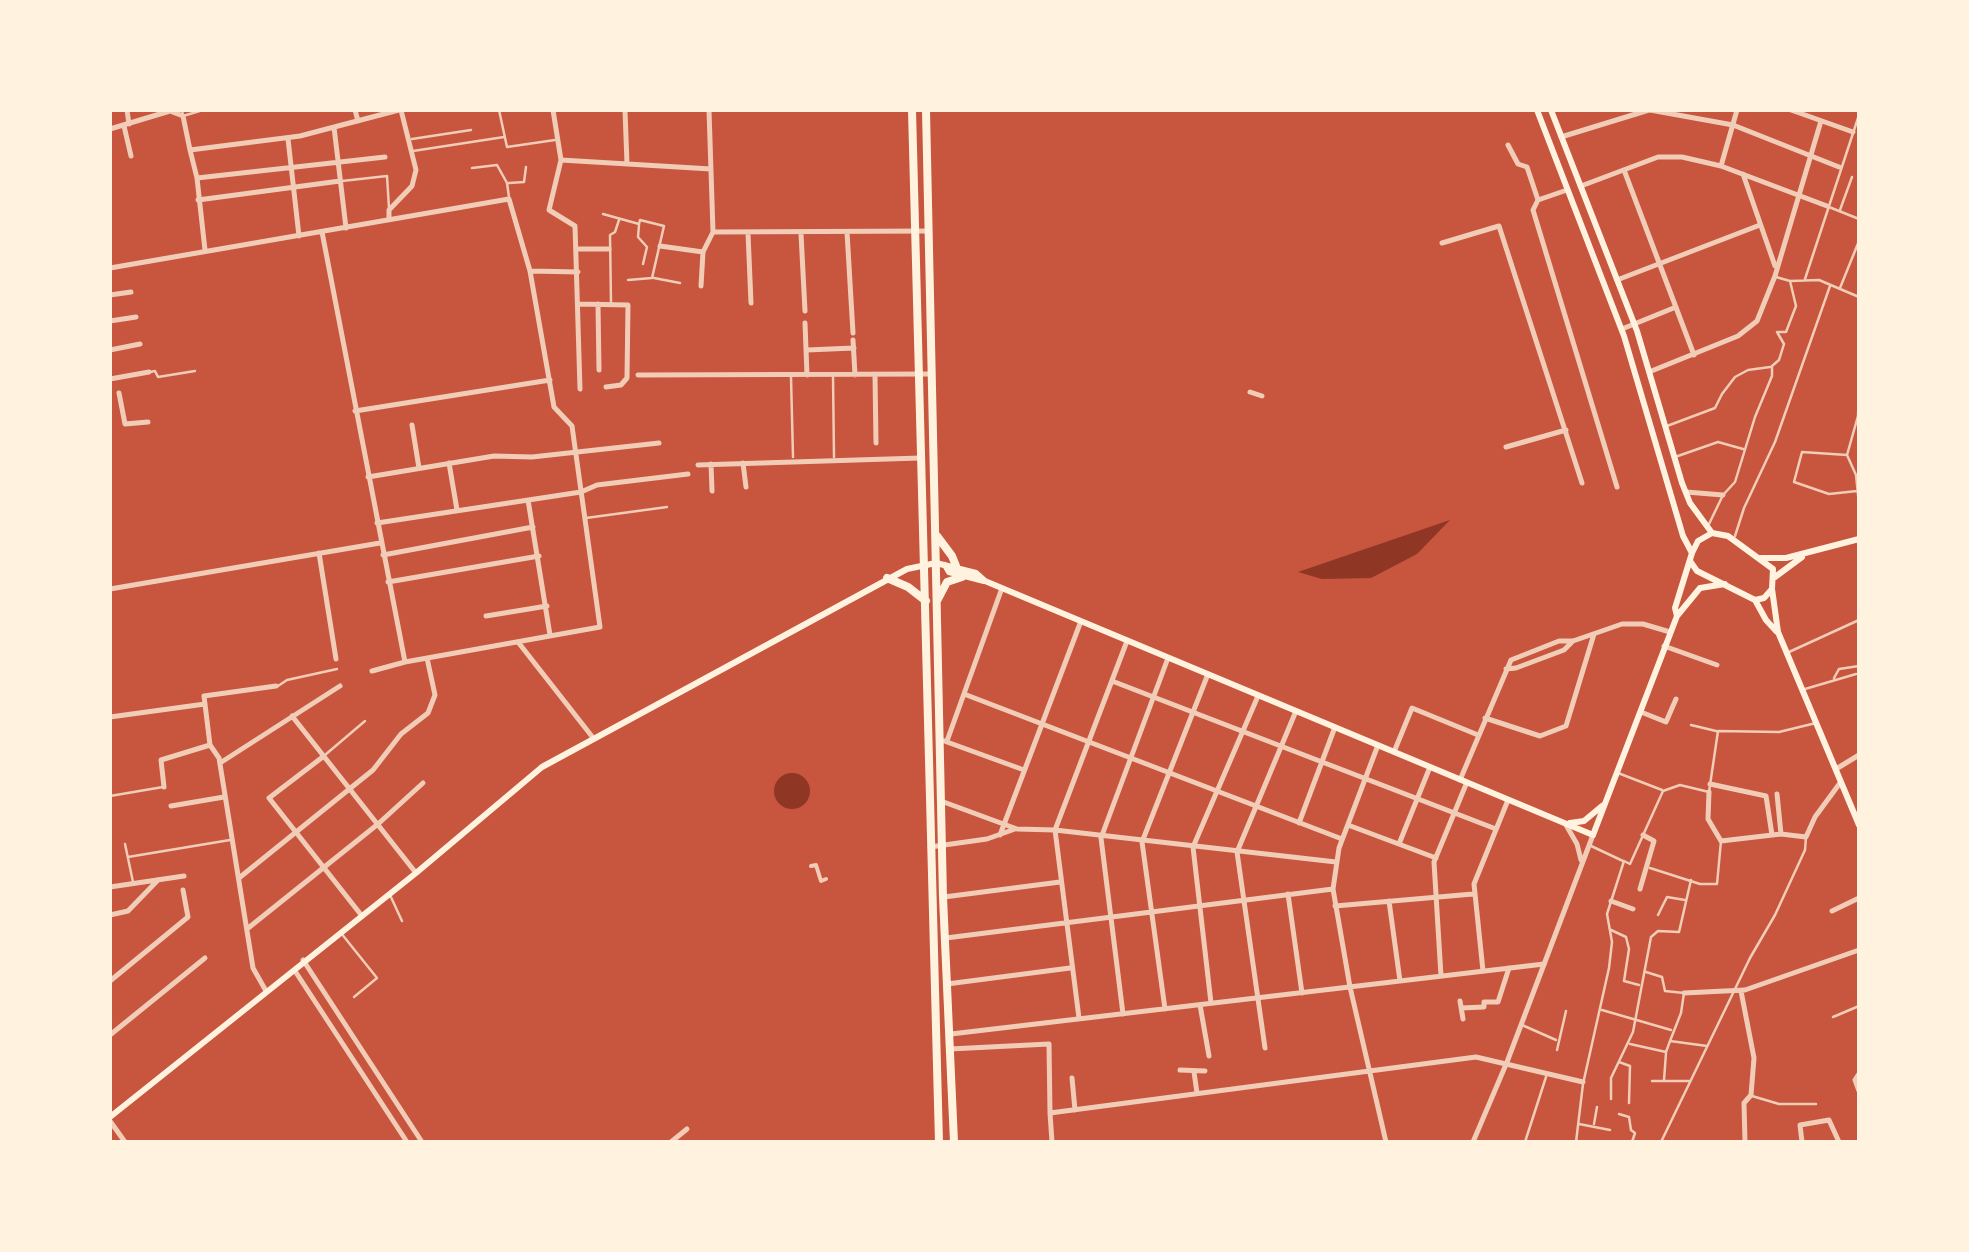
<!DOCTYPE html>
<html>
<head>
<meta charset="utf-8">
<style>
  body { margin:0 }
  #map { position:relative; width:1969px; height:1252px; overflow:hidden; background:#c8553d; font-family:"DM Sans",sans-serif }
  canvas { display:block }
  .frame { position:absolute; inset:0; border:112px solid #fff3e0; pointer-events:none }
</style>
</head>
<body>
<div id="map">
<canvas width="1969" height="1252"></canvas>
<div class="frame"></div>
</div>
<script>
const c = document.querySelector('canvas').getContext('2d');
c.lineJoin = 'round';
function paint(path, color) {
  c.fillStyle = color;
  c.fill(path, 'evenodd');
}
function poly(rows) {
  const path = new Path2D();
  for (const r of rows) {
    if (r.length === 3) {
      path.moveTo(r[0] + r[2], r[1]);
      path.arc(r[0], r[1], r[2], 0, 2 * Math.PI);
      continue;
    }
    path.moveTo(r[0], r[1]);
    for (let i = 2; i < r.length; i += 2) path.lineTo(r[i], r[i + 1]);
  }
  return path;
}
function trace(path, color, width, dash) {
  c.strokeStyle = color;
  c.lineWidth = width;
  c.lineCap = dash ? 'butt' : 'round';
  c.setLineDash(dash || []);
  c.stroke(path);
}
const water = poly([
  [1450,520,1417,554,1371,578,1322,579,1298,572],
  [792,791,18]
]);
const service = poly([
  [182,110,183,116,203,110],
  [499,110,507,147,555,140],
  [412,139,471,130],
  [413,151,504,137],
  [472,168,497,165,507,183,509,197],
  [342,181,387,176,389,208],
  [509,183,524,182,526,167],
  [1829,207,1859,219],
  [1840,210,1852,177],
  [603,214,639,224,640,220,664,226,652,278,628,280],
  [639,225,638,237,647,247,643,264],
  [1776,277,1790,281,1819,280,1859,297],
  [654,278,680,283],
  [1805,279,1859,115],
  [1840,288,1859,241],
  [611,303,610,235,615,232,619,220],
  [150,372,155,371,158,377,195,371],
  [833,376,834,457],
  [791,377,793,457],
  [1859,392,1858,416,1847,455,1856,475,1859,504],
  [1667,426,1715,408,1722,394,1735,377,1748,370,1770,367],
  [1847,455,1802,452,1794,482,1829,494,1857,491],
  [1675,457,1718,442,1743,449],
  [586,518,667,507],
  [1709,524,1723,495,1735,482,1755,417,1772,376,1772,366,1779,360,1784,344,1777,332,1786,332,1796,306,1790,281],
  [1735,536,1744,508,1775,442,1830,286],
  [1789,652,1859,620],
  [1834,678,1839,669,1859,666],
  [278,686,287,680,337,669],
  [1805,689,1856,674],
  [1691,725,1716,731],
  [325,755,365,721],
  [1618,773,1662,790],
  [110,796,163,787],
  [125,844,133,882],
  [1589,845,1623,861],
  [128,857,230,840],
  [1650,868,1700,884,1717,884,1721,841],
  [390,895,402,921],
  [1658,915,1667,897,1685,900],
  [1611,930,1626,937,1629,949,1624,981,1639,985],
  [341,933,377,978,354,997],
  [1646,972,1662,977,1665,991,1684,993,1681,1013,1670,1041],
  [1602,1010,1671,1030],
  [1833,1017,1859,1006],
  [1522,1025,1556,1040],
  [1630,1044,1666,1052,1670,1041,1707,1046],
  [1557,1050,1566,1011],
  [1619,1062,1630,1066,1629,1103],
  [1664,1080,1666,1053],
  [1652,1081,1689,1081],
  [1752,1096,1779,1104,1816,1104],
  [1611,1099,1611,1078,1633,1032,1651,937,1658,931,1679,932,1691,880],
  [1619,1114,1629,1117,1631,1130,1635,1133,1632,1142],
  [1579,1124,1610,1130],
  [1594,1124,1597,1107],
  [1525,1142,1546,1077],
  [1576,1142,1583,1084,1609,968,1612,942,1607,914,1624,861,1630,864,1663,791,1680,785,1709,792,1718,731,1779,732,1816,723],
  [1661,1142,1750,958,1775,915,1805,850,1806,837]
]);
const pedestrian = poly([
  [811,866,816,865,821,881,826,879]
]);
const minor = poly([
  [127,110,129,124],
  [355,110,358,121],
  [553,110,561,160,549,210,575,226,580,389],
  [625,110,627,164],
  [709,110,713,232],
  [1650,110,1733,125,1839,167],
  [1791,110,1853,132],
  [124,126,131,156],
  [334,127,346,228],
  [110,129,170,111,183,116,190,150,300,136,399,110],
  [1561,137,1649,110],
  [288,139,299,236],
  [1508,145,1518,164,1527,167,1538,200],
  [190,150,197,178,205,250],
  [561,160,711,169],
  [1721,166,1737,110],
  [1624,170,1694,355],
  [1743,174,1775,266],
  [197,178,385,157],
  [1581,186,1658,157,1682,157,1721,166,1827,206],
  [1567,190,1538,200,1533,210,1617,487],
  [198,200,340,181],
  [389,219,389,210,412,186,416,170,401,110],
  [322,232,405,662],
  [847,232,853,333],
  [748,233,751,303],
  [801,234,805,311],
  [1442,243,1499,226,1582,483],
  [660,246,703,252,713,232,928,231],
  [577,249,609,249],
  [110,268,509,199,530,271,554,407,572,426,600,627,405,662,372,671],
  [531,271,578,272],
  [1617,280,1760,225],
  [701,286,703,252],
  [110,295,131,292],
  [578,304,628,305,627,378,621,385,606,387],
  [598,304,599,370],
  [110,321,136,317],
  [805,323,807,375],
  [1622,329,1676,307],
  [853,340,855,375],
  [110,350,140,344],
  [807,350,854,348],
  [1649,372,1738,336,1757,321,1775,276,1821,121],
  [638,375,930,374],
  [875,375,876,443],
  [110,379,149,372],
  [1250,392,1262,396],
  [119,393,125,424,148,422],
  [355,411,550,380],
  [412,425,419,468],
  [1506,447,1566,430],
  [449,463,457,510],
  [743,463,746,487],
  [711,464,712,491],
  [698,465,920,458],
  [368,477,494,456,532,457,659,443],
  [1686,492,1723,495],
  [528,500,550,635],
  [377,523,581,492,597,485,688,474],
  [319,553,336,659],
  [383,555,533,527],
  [388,582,539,556],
  [110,589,380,543],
  [486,616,547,606],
  [518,642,594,739],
  [1664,646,1717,665],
  [1506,669,1516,668,1564,650,1573,641],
  [1112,681,1496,829],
  [964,694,1342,839],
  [1641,712,1666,722,1676,699],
  [292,716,416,873],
  [110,717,205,704],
  [1485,718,1540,736,1566,726,1594,634],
  [940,741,947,741,1002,588],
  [947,742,1024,770],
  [1378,745,1339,848,1333,889,1350,987,1386,1142],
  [1394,752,1412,708,1478,735],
  [324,756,269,798,362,916],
  [220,763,340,686],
  [1836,769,1859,755],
  [1460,780,1511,660,1559,641,1573,641,1622,624,1643,624,1670,632],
  [1710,784,1766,796,1772,835],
  [164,787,161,760,210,745],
  [1709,792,1708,819,1721,841,1781,834,1806,837,1815,817,1840,783],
  [1777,794,1781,834],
  [941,801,1017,829,1055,830,1336,862],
  [171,806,224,797],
  [1299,823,1335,727],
  [1348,825,1436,858],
  [1000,835,1081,621],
  [1399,844,1430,767],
  [930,847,987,839,1015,829],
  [239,878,373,770,401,734,428,713,435,695,427,658],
  [110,887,184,876],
  [1640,889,1654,841,1643,835],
  [1288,894,1302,993],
  [944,897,1060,882],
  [1389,901,1400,981],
  [1611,901,1633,909],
  [1335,906,1473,894],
  [1832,911,1859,898],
  [110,915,128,911,158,880],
  [247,929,378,824,423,783],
  [946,938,1333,889],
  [303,960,422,1142],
  [295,971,407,1142],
  [1483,971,1474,884,1508,800],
  [1441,976,1434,862,1467,782],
  [110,981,188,917,183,890],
  [947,984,1070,968],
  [266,991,253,968,219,758,210,745,204,696,276,686],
  [1741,991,1754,1058,1751,1095,1744,1103,1745,1142],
  [1684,993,1745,990,1859,950],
  [1460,1001,1463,1019],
  [1211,1003,1193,847,1258,696],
  [1200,1005,1209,1056],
  [1461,1008,1484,1007,1484,1002,1498,1002,1509,968],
  [1165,1009,1142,842,1208,674],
  [1123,1014,1101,838,1168,658],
  [1079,1018,1055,830,1127,641],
  [951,1034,1544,964],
  [110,1035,205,958],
  [1265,1048,1237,852,1296,711],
  [950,1049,1049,1044,1050,1113,1476,1057,1583,1082],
  [1180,1070,1205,1071],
  [1194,1072,1197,1093],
  [1859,1074,1855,1080,1859,1091],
  [1072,1078,1075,1110],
  [1050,1113,1052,1142],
  [110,1121,125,1142],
  [671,1142,687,1129],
  [1802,1142,1800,1125,1829,1120,1839,1142]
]);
const tertiary = poly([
  [1566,825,1577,844,1581,860],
  [1473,1142,1507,1062,1593,835]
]);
const secondary = poly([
  [1537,110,1624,336,1683,536,1692,553],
  [1551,110,1637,331,1682,483,1690,503,1712,533],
  [1761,558,1786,558,1859,539],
  [1690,561,1697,571,1755,600],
  [945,565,949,572,984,581],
  [1775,577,1802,557],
  [1772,589,1778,632,1859,825],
  [1755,600,1766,620,1777,632],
  [1677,616,1675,608,1692,553,1698,541,1712,533,1728,536,1773,569,1772,589,1764,598,1755,600],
  [1570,823,1584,821,1602,806],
  [110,1117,416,873,542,767,907,569,936,563,976,573,985,581,1593,835,1677,616,1700,588,1725,584]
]);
const primary = poly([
  [912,110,939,1142],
  [926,110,943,897,954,1142],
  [937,536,952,556,956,566],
  [887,578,908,587,926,601],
  [937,601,947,582,962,577]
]);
paint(water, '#8f3625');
trace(service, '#f1ccb7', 2.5);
trace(pedestrian, '#f1ccb7', 4);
trace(minor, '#f1ccb7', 5);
trace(tertiary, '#f1ccb7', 5);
trace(secondary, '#fff3e0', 6);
trace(primary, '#fff3e0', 8);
</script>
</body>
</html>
